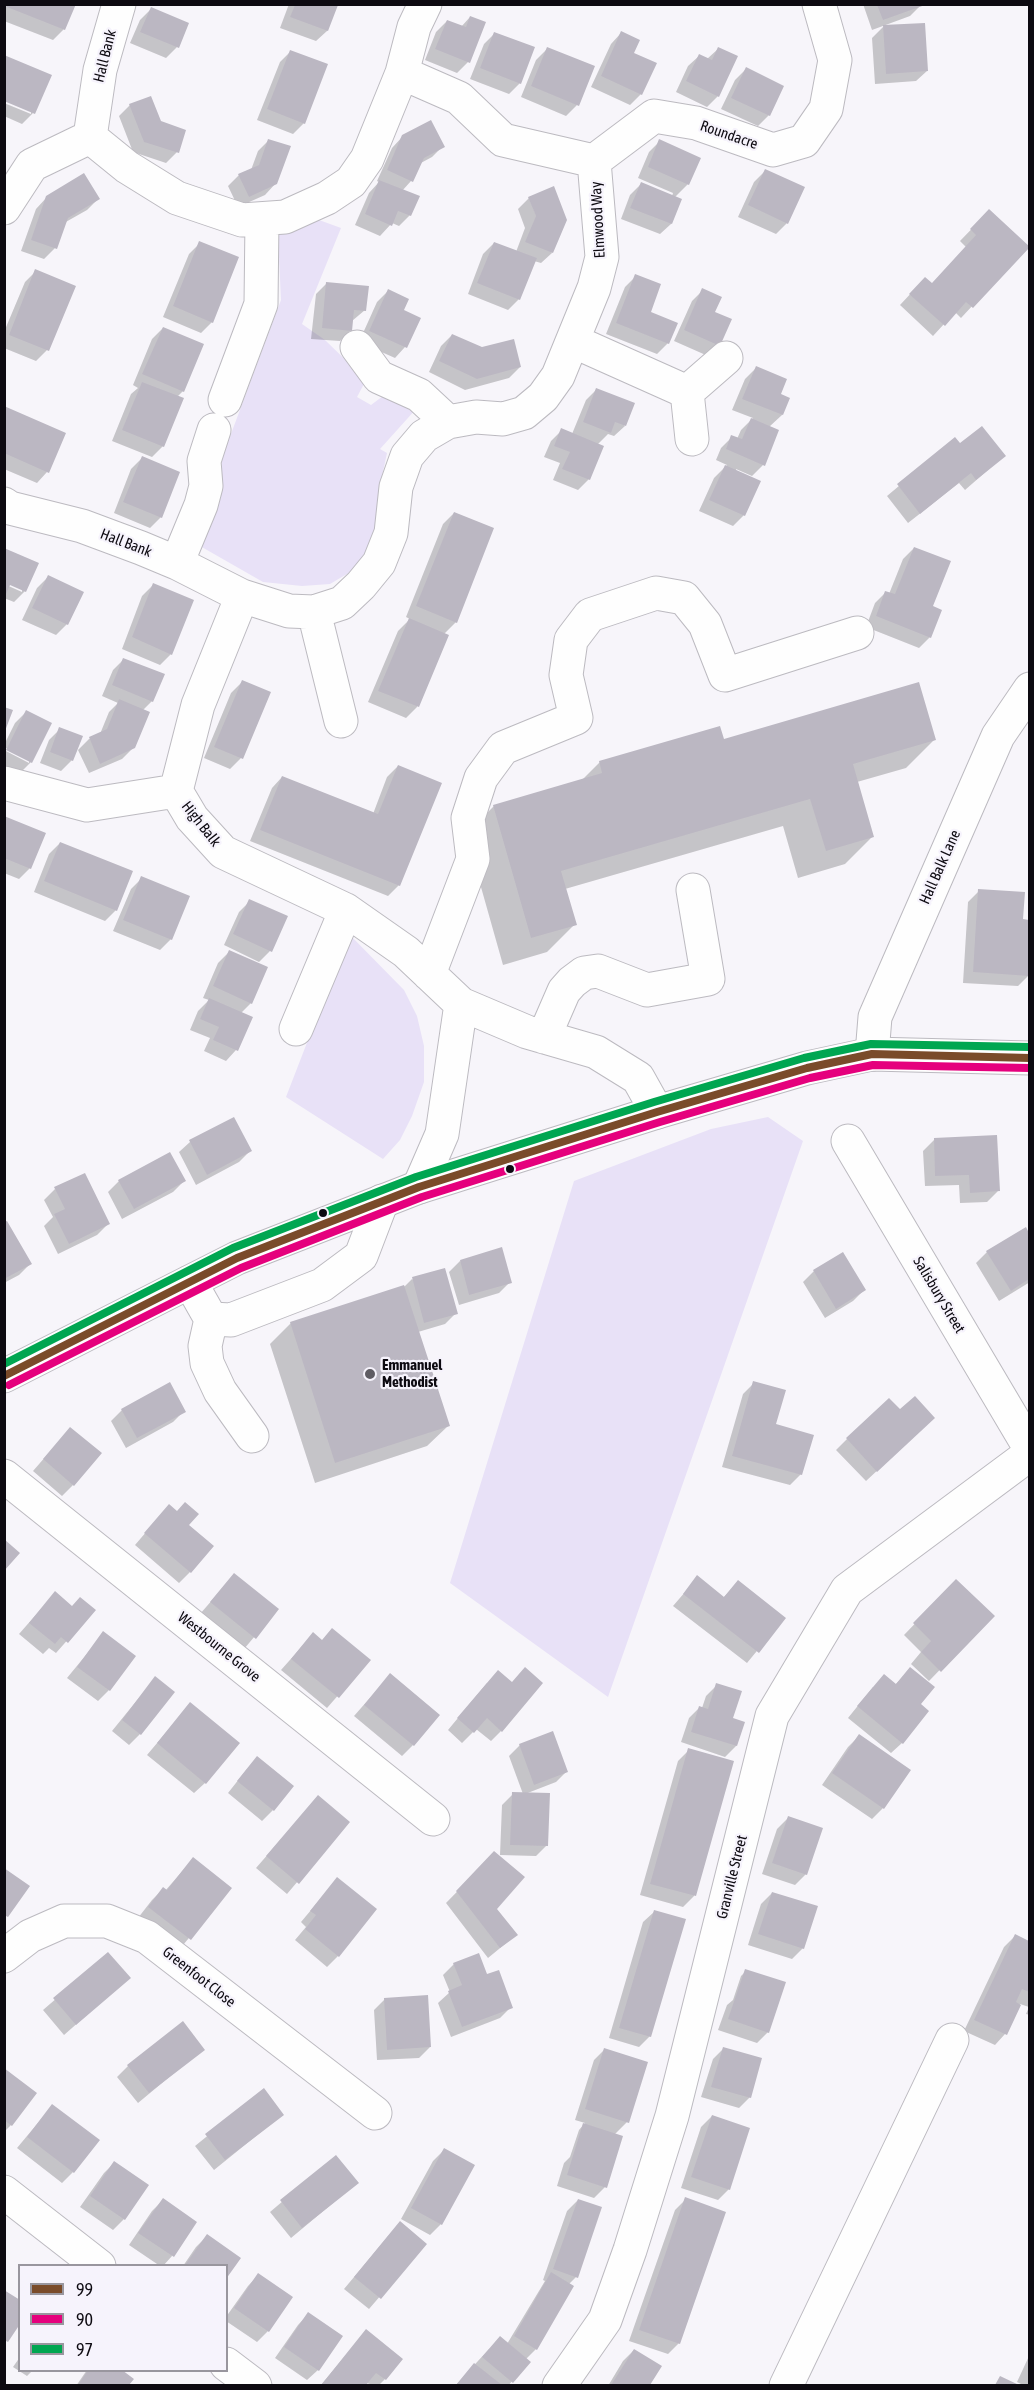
<!DOCTYPE html>
<html>
<head>
<meta charset="utf-8">
<style>
  body { margin:0 }
  #map { position:relative; width:1034px; height:2390px; overflow:hidden; background:#f7f5fa; font-family:"Asap Condensed",sans-serif }
  canvas { display:block }
  .frame { position:absolute; inset:0; border:6px solid #0d0a11; pointer-events:none }
  .legend { position:absolute; left:18px; top:2264px; width:210px; height:108px; box-sizing:border-box; background:#f6f3fc; border:2px solid #99969e; margin:0; padding:8px 10px; list-style:none; font-size:18px; color:#0d0a11 }
  .legend li { display:flex; align-items:center; gap:12px; height:30px }
  .legend b { width:30px; border:2px solid #99969e }
</style>
</head>
<body>
<div id="map">
<canvas width="1034" height="2390"></canvas>
<div class="frame"></div>
<ul class="legend">
<li><b style="height:8px;background:#7a4b2a"></b>99</li>
<li><b style="height:8px;background:#e5007d"></b>90</li>
<li><b style="height:8px;background:#00a651"></b>97</li>
</ul>
</div>
<script>
const c = document.querySelector('canvas').getContext('2d');
c.lineJoin = 'round';
function paint(path, color) {
  c.fillStyle = color;
  c.fill(path, 'evenodd');
}
function poly(rows) {
  const path = new Path2D();
  for (const r of rows) {
    path.moveTo(r[0], r[1]);
    for (let i = 2; i < r.length; i += 2) path.lineTo(r[i], r[i + 1]);
  }
  return path;
}
function trace(path, color, width, dash) {
  c.strokeStyle = color;
  c.lineWidth = width;
  c.lineCap = dash ? 'butt' : 'round';
  c.setLineDash(dash || []);
  c.stroke(path);
}
function label(font, color, halo, rows, align = 'center') {
  c.font = font + ' "Asap Condensed",sans-serif';
  c.lineWidth = 4.5;
  c.setLineDash([]);
  c.textBaseline = 'middle';
  c.strokeStyle = halo;
  c.fillStyle = color;
  for (const [text, x, y, turn = 0] of rows) {
    c.save();
    c.translate(x, y);
    c.rotate((+turn || 0) * Math.PI / 180);
    c.textAlign = isNaN(turn) ? turn : align;
    if (halo) c.strokeText(text, 0, 0);
    c.fillText(text, 0, 0);
    c.restore();
  }
}
const green = poly([
  [308,216,341,228,302,324,325,340,361,375,365,382,357,397,371,405,387,393,416,409,380,449,387,453,378,495,376,527,369,554,352,571,330,584,302,586,263,582,200,546,221,497,222,458,281,300,278,236],
  [349,934,404,990,417,1016,424,1046,424,1082,412,1116,400,1140,383,1159,286,1097],
  [768,1117,803,1141,608,1697,450,1583,574,1181,711,1129]
]);
const shadow = poly([
  [4,4,74,4,64,29,53,40,4,21],
  [289,4,337,4,327,31,316,41,280,28],
  [863,4,921,4,921,5,910,16,872,30],
  [151,9,177,47,166,58,130,43,140,20],
  [470,17,468,62,457,73,425,60,436,32,447,21,461,27],
  [884,26,927,71,916,81,875,84,872,38],
  [495,33,520,83,509,94,470,79,484,44],
  [621,33,641,94,630,105,591,87,611,44],
  [547,49,577,105,566,116,521,97,536,60],
  [718,49,718,96,707,107,676,92,688,66,699,56,707,59],
  [291,51,304,123,293,134,257,120,280,62],
  [746,69,769,115,758,126,721,109,735,80],
  [4,103,31,114,31,111,33,113,22,124,4,116],
  [130,105,160,123,177,152,166,163,133,152,119,116],
  [403,136,443,146,432,157,419,164,411,181,402,191,410,215,399,226,392,223,380,236,355,225,369,193,379,182,377,181,392,148],
  [269,140,276,183,265,195,238,207,228,186,239,175,251,170,258,151],
  [660,141,688,184,675,197,671,224,660,234,621,219,630,195,641,184,672,196,673,193,638,178,649,152],
  [765,171,787,223,776,234,738,217,754,182],
  [47,197,98,199,87,210,64,223,55,248,44,259,21,251,36,209],
  [529,198,552,253,541,263,534,261,519,299,508,310,468,294,483,254,494,243,516,252,525,228,518,209],
  [989,211,1027,247,961,318,955,312,933,336,900,305,914,290,932,285,966,247,960,241],
  [200,243,212,322,201,333,163,317,189,254],
  [36,271,47,350,36,361,4,348,4,332,25,282],
  [636,276,649,312,668,343,657,354,606,334,625,287],
  [327,283,365,310,352,321,351,330,340,341,311,339,316,294],
  [703,290,713,313,719,346,708,356,674,341,692,301],
  [388,291,402,311,405,347,395,358,359,342,377,302],
  [163,328,183,391,177,397,163,446,152,457,112,441,131,394,138,388,133,385,152,339],
  [452,335,481,349,520,367,509,378,465,390,429,372,441,346],
  [756,368,779,395,788,398,782,415,769,427,763,465,752,476,736,469,744,515,733,526,699,511,714,478,727,465,716,460,721,448,732,437,737,439,741,430,753,418,732,410,745,379],
  [597,389,625,426,614,436,608,434,597,445,589,479,578,490,553,480,560,463,544,457,551,441,562,430,572,434,586,400],
  [4,407,47,472,37,483,4,469],
  [955,439,960,445,1004,456,965,490,959,483,908,523,887,496],
  [142,458,161,517,150,528,114,513,131,469],
  [454,513,456,622,443,635,447,636,417,707,406,718,368,702,398,631,410,619,406,617,443,524],
  [914,548,931,607,930,637,919,648,866,627,875,603,886,592,889,594,903,559],
  [48,577,67,624,56,635,22,620,37,588],
  [4,584,22,592,22,589,25,591,14,602,4,598],
  [153,585,171,654,160,665,122,649,142,596],
  [124,659,163,675,152,701,142,711,134,747,122,759,89,773,78,750,89,739,100,734,109,712,118,703,102,696,113,670],
  [242,682,241,758,230,769,204,758,231,693],
  [26,712,31,762,20,773,4,765,4,750,29,763,29,759,4,747,4,745,15,723],
  [60,729,72,760,61,771,40,763,49,740],
  [722,740,934,740,906,768,857,782,873,836,845,864,798,878,783,826,565,889,575,924,547,952,503,965,466,834,494,806,582,780,600,762],
  [398,766,399,885,388,896,250,841,272,788,282,777,373,814,387,777],
  [4,818,30,868,19,879,4,873],
  [60,843,116,910,105,921,34,892,49,854],
  [142,878,171,939,160,950,113,931,131,889],
  [979,891,1021,921,1030,922,1029,975,1018,986,963,983,968,902],
  [250,901,270,951,259,962,224,945,239,912],
  [229,952,251,1003,240,1014,236,1050,226,1061,204,1051,210,1038,190,1030,198,1011,209,1000,203,998,218,963],
  [934,1140,998,1191,987,1202,960,1203,959,1185,925,1186,923,1151],
  [190,1142,250,1151,239,1162,196,1185,179,1152],
  [119,1181,184,1181,173,1192,122,1219,108,1192],
  [55,1189,108,1224,97,1235,58,1254,44,1226,53,1217,44,1200],
  [4,1224,30,1264,19,1275,4,1283],
  [1025,1229,1030,1236,1030,1282,999,1301,976,1263,987,1252],
  [460,1261,510,1282,499,1293,459,1305,449,1272],
  [814,1271,864,1290,853,1301,825,1318,803,1282],
  [412,1279,456,1313,445,1324,418,1332,448,1426,427,1446,315,1483,270,1344,291,1323,405,1286],
  [754,1383,801,1474,790,1485,722,1467,743,1394],
  [122,1410,184,1411,173,1422,126,1448,111,1421],
  [922,1429,866,1481,836,1450,847,1439],
  [60,1440,73,1485,62,1496,33,1471],
  [159,1517,187,1525,190,1572,179,1583,135,1545],
  [234,1575,277,1610,244,1649,200,1614],
  [698,1577,723,1598,738,1582,784,1618,747,1663,673,1606],
  [956,1581,992,1616,929,1681,911,1664,921,1652,904,1635],
  [55,1593,72,1607,94,1610,56,1653,49,1648,43,1654,19,1634],
  [104,1633,109,1690,98,1701,67,1678],
  [313,1634,321,1641,369,1660,327,1708,281,1670],
  [910,1669,919,1704,902,1743,891,1753,848,1718,873,1687,895,1685],
  [390,1675,413,1745,402,1756,354,1716],
  [155,1678,140,1734,129,1745,112,1731],
  [487,1683,511,1683,501,1731,491,1741,476,1729,462,1743,448,1730],
  [717,1685,731,1719,743,1723,736,1746,725,1757,681,1742,689,1718,700,1707,702,1708,706,1696],
  [190,1704,205,1783,194,1793,147,1755],
  [859,1736,883,1808,872,1819,822,1785,848,1747],
  [520,1745,567,1771,556,1782,525,1794,547,1845,536,1856,500,1855,502,1805,513,1794,523,1794,509,1756],
  [689,1750,732,1762,694,1896,683,1907,640,1895,678,1761],
  [247,1769,273,1810,262,1821,228,1793],
  [318,1797,348,1822,287,1894,256,1868],
  [788,1818,806,1874,795,1885,762,1874,777,1829],
  [495,1853,495,1909,516,1935,488,1958,446,1903],
  [193,1859,230,1888,179,1950,138,1918,152,1900,163,1889,165,1891],
  [337,1879,338,1956,327,1967,295,1940,306,1927,301,1922],
  [772,1893,803,1948,792,1959,748,1945,761,1904],
  [654,1912,650,2036,639,2047,609,2038,643,1922],
  [1015,1936,1030,1943,1030,2015,1026,2014,1029,2007,1020,2004,1005,2034,995,2045,964,2031,1004,1947],
  [108,1954,129,1978,64,2035,43,2010],
  [454,1964,486,1976,511,2007,500,2018,451,2037,438,2003,450,1992,443,1975],
  [746,1971,768,2032,757,2043,718,2030,727,2005,733,2000,741,1976],
  [385,1999,430,2047,419,2058,377,2060,374,2010],
  [724,2048,750,2097,739,2108,701,2097,713,2059],
  [203,2049,138,2103,117,2077,128,2066],
  [605,2049,627,2122,615,2134,605,2187,594,2198,557,2186,564,2163,570,2157,579,2130,585,2123,575,2120,594,2060],
  [4,2070,11,2125,4,2132],
  [264,2090,282,2115,214,2170,195,2146],
  [52,2106,73,2172,62,2183,17,2148],
  [712,2116,729,2189,718,2200,681,2188,701,2127],
  [444,2150,441,2224,430,2235,401,2219,433,2161],
  [335,2157,357,2183,291,2238,270,2212],
  [114,2163,124,2219,113,2230,80,2207,104,2173],
  [686,2199,679,2343,668,2354,629,2341,675,2210],
  [163,2200,172,2256,163,2266,160,2266,129,2245,152,2211],
  [578,2200,576,2277,569,2284,536,2349,525,2360,528,2362,508,2386,455,2386,489,2349,507,2344,545,2281,543,2280,567,2211],
  [390,2234,425,2244,369,2309,344,2289],
  [207,2236,239,2258,226,2266,183,2266,196,2247],
  [258,2275,268,2331,257,2342,226,2321,226,2317,248,2286],
  [308,2314,318,2370,307,2380,275,2358,298,2325],
  [366,2331,401,2359,385,2379,378,2386,366,2383,364,2386,320,2386],
  [634,2350,660,2366,648,2386,608,2386,623,2361],
  [1030,2354,1030,2386,1025,2386,1017,2382],
  [20,2357,20,2370,33,2370,27,2376,13,2367],
  [87,2370,119,2370,132,2379,128,2386,76,2386]
]);
const building = poly([
  [7,4,76,4,65,30,7,7],
  [295,5,338,5,328,31,290,17],
  [877,5,925,5,883,20],
  [151,7,189,23,179,48,140,32],
  [470,16,486,22,470,63,435,49,447,20,466,27],
  [925,23,928,71,886,74,883,25],
  [621,31,640,40,634,53,657,63,642,95,601,76],
  [494,32,535,47,521,84,480,68],
  [547,47,595,66,579,106,531,86],
  [718,47,738,56,719,97,686,81,699,54,712,60],
  [290,50,328,64,305,124,267,109],
  [4,55,52,75,35,114,4,101],
  [746,67,784,86,770,116,731,98],
  [151,96,161,121,186,130,179,153,144,142,129,104],
  [431,120,445,147,424,158,413,182,387,170,402,135],
  [268,139,291,146,277,184,249,197,238,174,259,165],
  [659,139,701,158,689,185,648,167],
  [765,169,805,187,788,224,748,205],
  [84,173,100,199,68,218,57,249,31,240,46,196],
  [379,180,420,196,411,216,398,211,392,226,365,214],
  [641,182,682,199,672,224,630,208],
  [554,186,567,220,553,253,525,242,536,216,528,197],
  [989,209,1030,247,973,308,966,302,945,326,909,294,925,277,932,283,976,235,970,229],
  [199,241,239,257,213,323,173,306],
  [494,242,537,258,520,300,477,283],
  [35,269,76,286,49,351,9,335],
  [635,274,661,284,651,312,678,323,669,344,616,323],
  [326,282,369,286,366,311,354,310,352,331,322,328],
  [702,288,722,297,715,312,732,319,720,346,684,330],
  [388,289,409,299,404,310,421,318,407,348,369,331],
  [163,327,204,344,184,392,142,374],
  [452,334,482,347,514,339,521,367,477,379,439,361],
  [756,366,787,379,781,394,790,398,783,415,742,399],
  [142,382,184,398,164,447,122,430],
  [596,388,635,403,626,426,615,422,611,433,583,422],
  [4,406,66,433,49,473,4,453],
  [751,418,779,430,765,466,726,449,731,435,742,439],
  [982,426,1006,456,976,480,971,473,920,514,897,484,955,437,960,443],
  [561,428,604,446,590,480,562,469,570,452,554,446],
  [142,456,180,472,162,518,123,502],
  [725,465,761,481,745,516,709,500],
  [454,512,494,528,457,623,416,606],
  [914,547,951,561,933,606,942,610,931,638,876,616,885,591,895,594],
  [4,548,39,563,26,592,10,585,4,599],
  [48,575,84,592,68,625,32,608],
  [153,583,194,600,172,655,132,637],
  [409,618,449,635,419,707,378,691],
  [123,658,165,674,153,702,112,685],
  [242,680,271,692,243,759,214,747],
  [919,682,936,740,853,764,874,837,826,851,810,799,561,871,577,925,531,938,493,805,602,773,599,761,720,726,724,739],
  [119,699,150,712,135,748,100,764,89,737,107,729],
  [4,707,13,710,5,731,4,731],
  [26,710,52,723,32,763,6,750],
  [59,727,83,736,73,761,50,752],
  [398,765,442,783,400,886,260,830,282,776,378,814],
  [4,816,46,833,31,869,4,858],
  [60,842,133,871,117,911,44,881],
  [141,876,190,896,172,940,123,920],
  [978,889,1025,892,1023,919,1029,920,1029,976,973,972],
  [249,899,288,916,272,952,233,934],
  [229,950,268,967,252,1004,213,986],
  [209,998,253,1017,238,1051,213,1040,219,1027,200,1019],
  [234,1117,252,1151,207,1175,189,1140],
  [997,1135,1000,1191,970,1193,969,1175,935,1176,934,1138],
  [170,1152,186,1181,134,1209,118,1180],
  [85,1173,110,1224,69,1244,54,1214,65,1209,54,1187],
  [7,1221,32,1264,4,1279,4,1222],
  [1026,1227,1029,1233,1029,1279,1011,1291,986,1251],
  [502,1247,512,1283,469,1295,460,1260],
  [843,1252,866,1290,836,1309,813,1270],
  [445,1268,458,1314,424,1323,412,1277],
  [404,1285,450,1426,335,1463,290,1322],
  [753,1381,786,1390,776,1424,814,1435,802,1475,732,1456],
  [170,1382,186,1412,137,1438,121,1409],
  [915,1396,935,1418,877,1472,846,1438,889,1398,900,1409],
  [70,1427,102,1453,74,1486,43,1459],
  [185,1502,199,1514,189,1525,214,1546,191,1573,144,1533,169,1504,177,1511],
  [4,1539,20,1553,4,1571],
  [234,1573,279,1609,256,1639,210,1602],
  [697,1575,724,1597,738,1580,786,1618,759,1653,683,1594],
  [956,1579,995,1616,941,1672,921,1652,931,1641,913,1623],
  [55,1591,72,1606,80,1597,96,1610,68,1643,61,1637,55,1644,29,1623],
  [332,1628,371,1660,339,1698,291,1659,313,1632,322,1640],
  [103,1631,136,1656,110,1691,77,1667],
  [525,1667,543,1683,502,1732,487,1718,474,1733,457,1718,498,1670,512,1682],
  [910,1667,935,1687,921,1704,929,1711,903,1744,857,1706,884,1674,896,1684],
  [390,1673,440,1715,414,1746,364,1705],
  [155,1676,175,1692,141,1735,122,1720],
  [716,1683,742,1691,733,1718,745,1722,737,1746,691,1732,699,1706,708,1709],
  [190,1702,240,1743,206,1784,157,1743],
  [553,1731,568,1772,534,1785,519,1744],
  [859,1734,911,1770,884,1809,832,1773],
  [688,1748,734,1761,696,1896,650,1884],
  [257,1756,294,1786,274,1811,237,1781],
  [512,1792,550,1793,548,1846,510,1845],
  [318,1795,350,1822,299,1884,266,1856],
  [788,1816,823,1828,807,1875,772,1863],
  [494,1851,525,1877,497,1909,518,1935,500,1948,456,1891],
  [193,1857,232,1888,191,1940,148,1907,163,1887,167,1890],
  [4,1868,30,1886,8,1917,4,1915],
  [337,1877,377,1909,339,1957,305,1929,316,1915,310,1911],
  [772,1892,818,1906,804,1949,758,1934],
  [654,1910,686,1919,651,2037,619,2028],
  [1015,1934,1029,1941,1029,1992,1022,1989,1016,2002,1021,2005,1007,2035,974,2020],
  [108,1952,131,1978,76,2025,53,1998],
  [479,1953,487,1974,499,1970,513,2008,462,2027,448,1991,462,1985,453,1963],
  [745,1969,786,1982,769,2033,728,2019],
  [428,1995,431,2047,387,2050,384,1998],
  [183,2021,205,2050,149,2093,127,2065],
  [723,2047,762,2058,751,2098,711,2087],
  [604,2048,648,2062,629,2123,585,2109],
  [4,2068,37,2093,12,2126,4,2120],
  [264,2088,284,2115,225,2160,205,2134],
  [52,2104,100,2140,74,2173,27,2137],
  [712,2115,750,2128,730,2190,691,2177],
  [583,2123,623,2136,607,2188,567,2175],
  [444,2148,475,2165,442,2225,411,2208],
  [336,2155,359,2183,302,2228,280,2200],
  [114,2161,149,2185,125,2220,90,2196],
  [685,2197,726,2212,680,2344,639,2330],
  [163,2198,197,2222,174,2257,138,2233],
  [578,2199,602,2207,578,2278,553,2269],
  [400,2221,427,2244,381,2299,354,2277],
  [207,2234,241,2258,226,2279,226,2265,185,2265],
  [551,2272,574,2286,537,2350,514,2336],
  [258,2273,293,2297,269,2332,234,2308],
  [4,2290,20,2300,20,2324,8,2342,4,2340],
  [308,2312,343,2336,319,2371,284,2347],
  [366,2329,403,2359,386,2380,376,2373,366,2385,324,2385,322,2384],
  [500,2336,531,2362,513,2383,482,2357],
  [634,2349,662,2366,650,2385,611,2385],
  [474,2363,502,2385,456,2385],
  [88,2370,122,2370,134,2379,129,2385,78,2385],
  [1000,2376,1019,2385,995,2385]
]);
const minor = poly([
  [402,73,459,98,503,140,594,161],
  [90,137,127,167,177,198,242,220,285,217,327,198,351,182,367,159,402,73,414,27,425,4],
  [90,137,100,70,119,4],
  [594,161,654,116,696,123,773,150,804,141,826,109,835,60,819,4],
  [4,208,32,165,90,137],
  [573,341,687,392,726,358],
  [357,347,379,377,419,395,448,422],
  [687,392,692,439],
  [225,400,261,304,262,219],
  [4,504,10,508,82,526,141,548,177,563,242,596,289,611,314,612,342,603,361,585,379,563,391,533,396,487,407,456,424,436,448,422,476,417,503,419,524,413,543,397,558,376,594,288,602,257,594,161],
  [177,563,201,505,206,486,204,461,214,430],
  [242,596,198,705,176,791,192,818,223,852,346,910,406,952,461,1004,527,1032,596,1052,638,1078,657,1112],
  [314,612,341,721],
  [4,783,87,805,176,791],
  [429,974,473,859,468,818,481,778,503,748,576,718,566,675,571,640,590,615,656,593,684,598,705,624,725,675,857,633],
  [296,1029,346,910],
  [544,1037,564,991,572,982,584,973,598,971,647,990,708,979,693,890],
  [872,1054,875,1017,998,736,1030,689],
  [848,1141,1030,1448],
  [419,1187,442,1134,461,1004],
  [190,1282,211,1319,231,1320,322,1285,361,1256,382,1201],
  [211,1319,205,1346,207,1363,220,1391,252,1436],
  [4,1476,433,1819],
  [4,1956,30,1936,64,1921,107,1921,147,1937,375,2113],
  [4,2192,99,2266],
  [226,2364,255,2386],
  [559,2386,605,2320,630,2250,672,2116,772,1716,847,1590,1030,1454],
  [786,2386,952,2040]
]);
const highway = poly([
  [4,1376,237,1258,419,1187,657,1112,807,1068,872,1054,1030,1058]
]);
const bus1 = poly([
  [4,1376,237,1258,419,1187,657,1112,807,1068,872,1054,1030,1058]
]);
const bus2 = poly([
  [9,1385,241,1268,422,1197,660,1122,810,1078,873,1065,1030,1068]
]);
const bus3 = poly([
  [4,1364,233,1248,416,1177,654,1102,804,1058,871,1044,1030,1047]
]);
const markers = [
  [510,1169,5,"#0d0a11"],
  [323,1213,5,"#0d0a11"],
  [370,1374,6,"#5f5c63"]
];
const streetNames = [
  ["Hall Bank",105,56,-76],
  ["Roundacre",729,135,19],
  ["Elmwood Way",598,220,-93],
  ["Hall Bank",126,543,21],
  ["High Balk",201,824,52],
  ["Hall Balk Lane",940,867,-66],
  ["Salisbury Street",939,1295,59],
  ["Westbourne Grove",219,1647,39],
  ["Granville Street",732,1877,-76],
  ["Greenfoot Close",199,1977,38]
];
const poiNames = [
  ["Emmanuel",382,1365],
  ["Methodist",382,1382]
];
paint(green, '#e8e1f7');
paint(shadow, '#0003');
paint(building, '#bbb7c2');
trace(minor, '#bcbac0', 35);
trace(highway, '#bcbac0', 35);
trace(minor, '#fefefe', 33);
trace(highway, '#fefefe', 33);
trace(bus1, '#7a4b2a', 8);
trace(bus2, '#e5007d', 8);
trace(bus3, '#00a651', 8);
for (const [x, y, r, color] of markers) {
  const dot = new Path2D();
  dot.arc(x, y, r, 0, 2 * Math.PI);
  c.fillStyle = color;
  c.fill(dot);
  trace(dot, '#f6f3fc', 2);
}
label('15px', '#0d0a11', '#f6f3fc', streetNames);
label('bold 15px', '#0d0a11', '#f6f3fc', poiNames, 'left');
</script>
</body>
</html>
